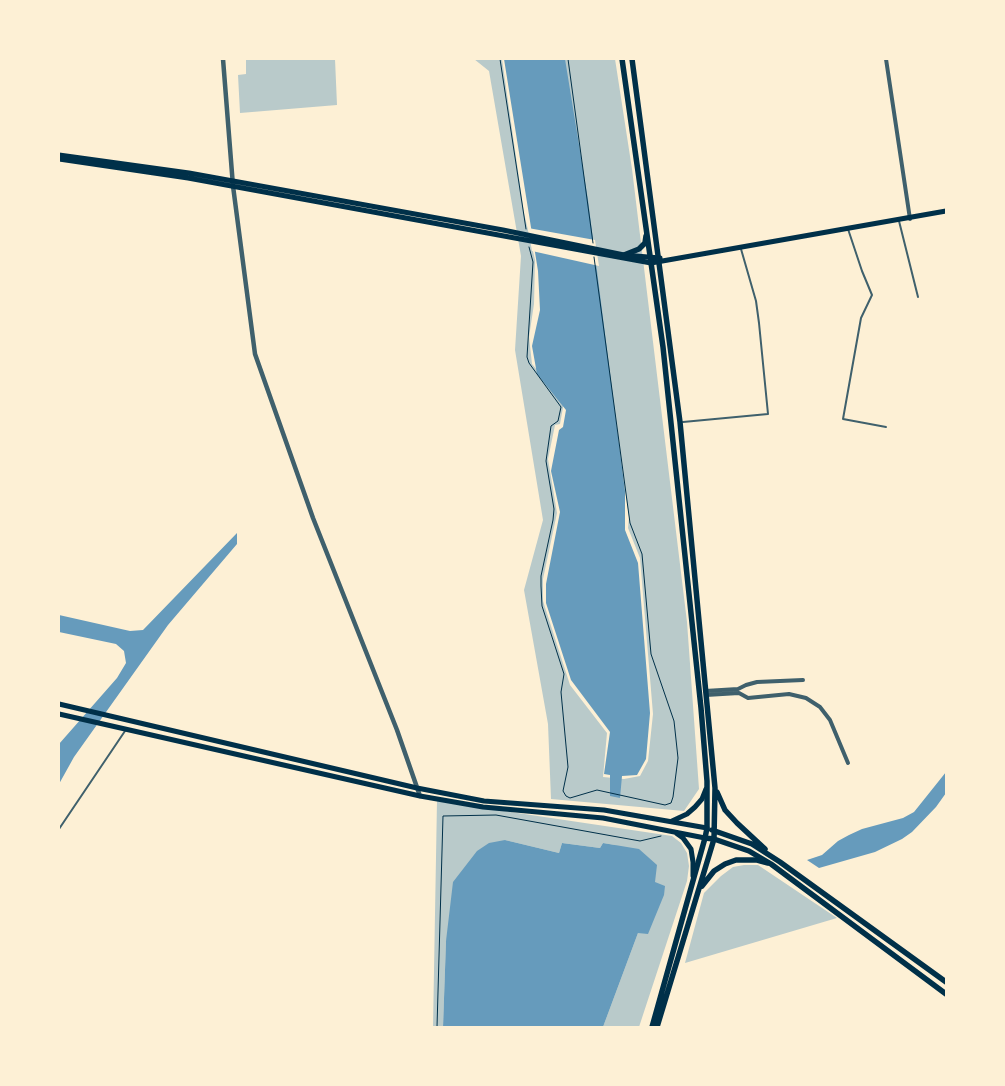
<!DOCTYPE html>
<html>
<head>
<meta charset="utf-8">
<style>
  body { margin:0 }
  #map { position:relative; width:1005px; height:1086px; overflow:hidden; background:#fdf0d5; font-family:"Archivo Narrow",sans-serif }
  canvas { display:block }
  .frame { position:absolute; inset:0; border:60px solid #fdf0d5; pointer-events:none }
</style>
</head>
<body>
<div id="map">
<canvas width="1005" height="1086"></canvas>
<div class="frame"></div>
</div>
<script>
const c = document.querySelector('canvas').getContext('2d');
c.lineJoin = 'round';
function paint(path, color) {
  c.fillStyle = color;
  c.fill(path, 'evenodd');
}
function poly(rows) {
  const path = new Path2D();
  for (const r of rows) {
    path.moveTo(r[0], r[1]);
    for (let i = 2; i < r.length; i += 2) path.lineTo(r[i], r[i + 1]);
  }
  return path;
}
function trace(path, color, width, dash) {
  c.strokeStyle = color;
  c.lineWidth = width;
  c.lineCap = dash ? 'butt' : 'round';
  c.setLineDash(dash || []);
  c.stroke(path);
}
const green = poly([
  [246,59,335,59,337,105,240,113,238,75,246,74],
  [474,59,502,59,524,213,535,260,534,304,529,337,532,364,564,402,560,424,555,425,548,459,557,513,543,579,543,601,570,685,607,733,603,777,624,779,640,776,648,761,653,714,640,558,628,528,629,517,563,59,615,59,632,169,687,622,699,789,684,811,551,799,548,724,524,590,543,520,515,350,521,256,489,71],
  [437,801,672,836,681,843,687,853,689,866,687,881,639,1027,603,1027,638,933,655,882,615,845,603,843,600,848,562,843,559,853,505,840,446,941,443,1027,433,1027],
  [744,865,758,865,837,918,685,963,704,893,721,876,733,867]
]);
const water = poly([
  [504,59,565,59,588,200,625,491,625,530,638,563,650,713,646,759,637,775,622,776,620,798,610,796,610,775,604,774,610,732,571,680,546,603,546,584,560,512,551,471,559,430,563,427,566,410,537,374,532,346,540,310,538,271],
  [237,533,237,544,168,625,74,757,59,784,59,744,117,678,126,663,124,651,116,644,59,632,59,615,130,631,143,630],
  [946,772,946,793,936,807,912,832,902,839,875,852,819,868,807,860,822,855,838,841,849,835,862,829,903,818,914,812],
  [505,840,559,853,562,843,600,848,603,843,639,849,657,865,655,882,665,886,664,895,648,934,638,933,603,1027,443,1027,446,941,453,882,477,851,489,843]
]);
const pier = poly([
  [528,228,595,240,599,266,532,251]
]);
const path = poly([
  [500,59,526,229],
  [568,59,593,243],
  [529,247,533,262,527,357,529,363,561,407,558,421,551,426,546,461,554,509,553,520,541,576,541,586,542,606,564,674,561,692,568,767,563,791,566,796,570,798,597,790,665,805,671,803,673,797,678,758,674,721,651,654,642,554,630,523,594,257],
  [437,1027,443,816,496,815,640,841,661,836]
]);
const service = poly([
  [899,221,918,297],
  [848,229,862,271,872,295,861,318,843,419,886,427],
  [683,422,768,414,759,323,756,301,741,249],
  [59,829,125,731]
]);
const minor = poly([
  [886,59,910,219],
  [705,691,738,689,746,685,757,682,803,680],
  [706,695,739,693,748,698,789,694,806,698,820,707,830,720,848,763]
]);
const tertiary = poly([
  [223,59,233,186,255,354,313,518,397,730,420,796]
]);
const secondary = poly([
  [59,155,189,173,503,230,624,255,660,258],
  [59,159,188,178,651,263,946,211],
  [59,704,417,788,484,801,604,810,707,828],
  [59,714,420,796,483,807,603,818,705,838],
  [672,821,687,814,695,807,702,799,706,789],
  [676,833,683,838,691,849,693,862,693,876]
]);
const primary = poly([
  [702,886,714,871,725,864,736,860,757,860,768,863],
  [652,1027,705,838],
  [657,1027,714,839]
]);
const trunk = poly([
  [622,59,663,347,701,708,707,781,707,828,705,838,714,839,749,851,771,864,946,994],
  [632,59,680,422,715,788,714,839],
  [624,255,639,249,645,243,646,236],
  [717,792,725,810,737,823,765,849],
  [712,830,752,844,780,862,946,982]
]);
paint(green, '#b9caca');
paint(water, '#669bbc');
paint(pier, '#fdf0d5');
trace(path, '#003049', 1);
trace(service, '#3f606c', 2);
trace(minor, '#3f606c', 4);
trace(tertiary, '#3f606c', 4.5);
trace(secondary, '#003049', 5);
trace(primary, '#003049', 5.5);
trace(trunk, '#003049', 5.5);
</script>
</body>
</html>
